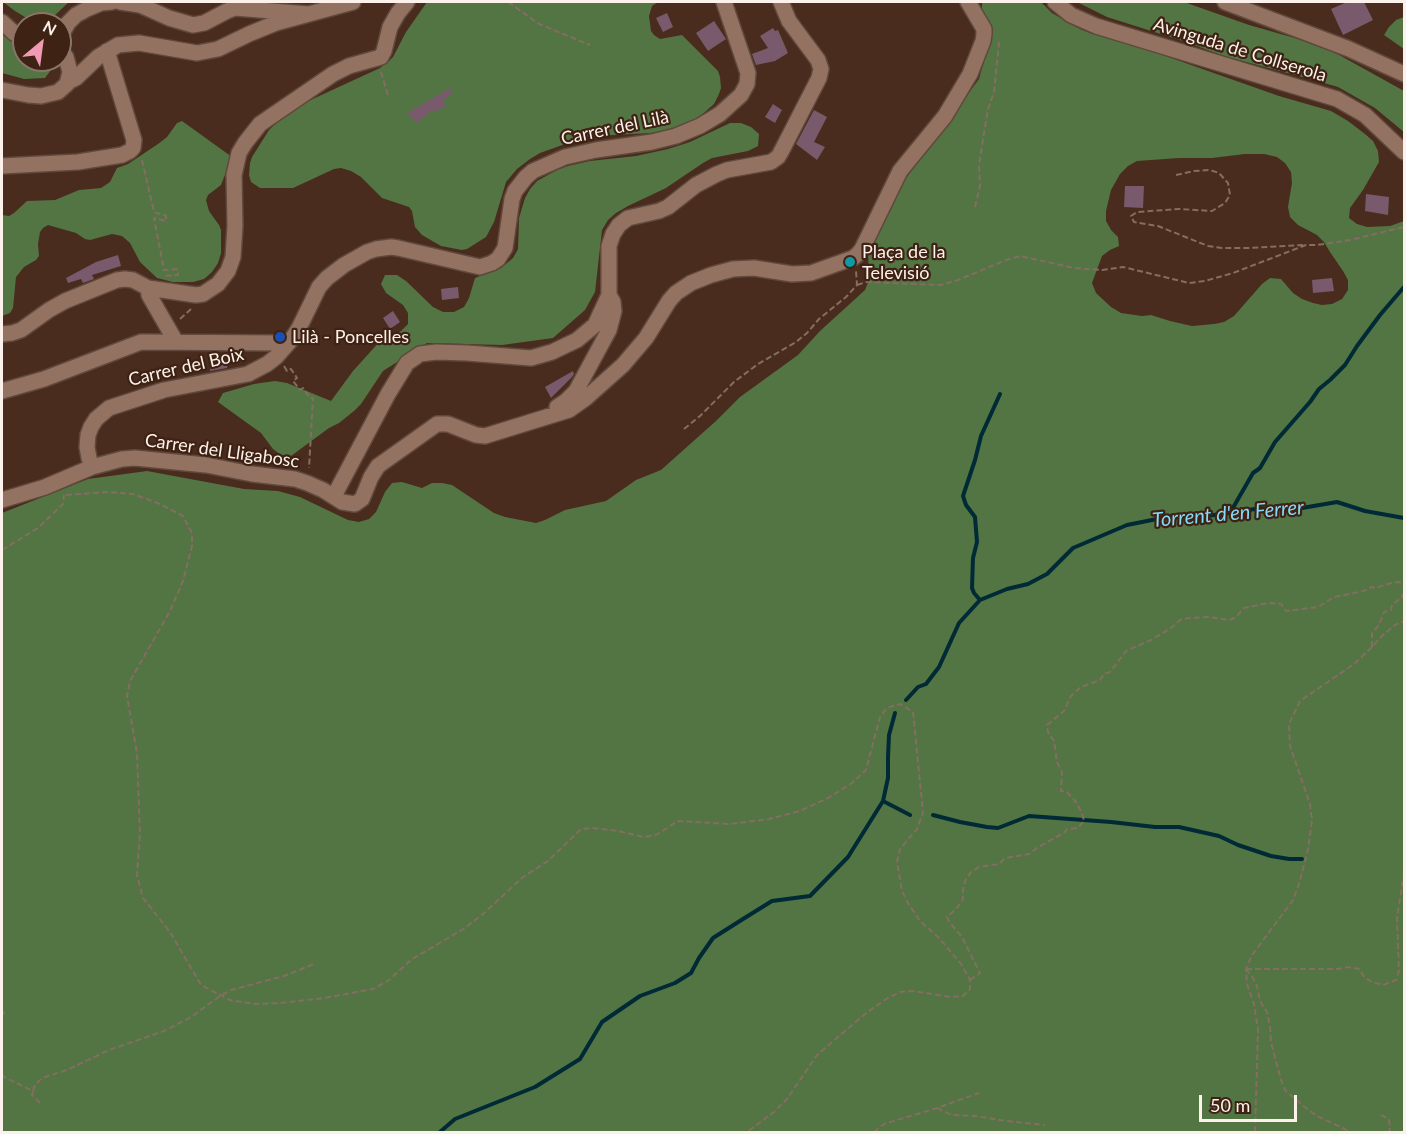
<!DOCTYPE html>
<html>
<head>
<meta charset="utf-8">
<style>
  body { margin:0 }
  #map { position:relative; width:1406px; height:1134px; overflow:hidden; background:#492c1d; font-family:Lato,sans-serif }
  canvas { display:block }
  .frame { position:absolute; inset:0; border:3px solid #fdf1eb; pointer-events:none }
  .north { position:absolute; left:12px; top:12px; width:60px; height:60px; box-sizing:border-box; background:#3e2213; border:2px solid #8a7569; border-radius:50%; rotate:29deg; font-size:16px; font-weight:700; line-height:24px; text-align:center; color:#fdf1eb }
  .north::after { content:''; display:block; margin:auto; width:21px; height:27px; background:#f09ab5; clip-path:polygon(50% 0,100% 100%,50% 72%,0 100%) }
  .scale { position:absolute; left:1199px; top:1095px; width:98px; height:27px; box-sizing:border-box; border:3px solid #fdf1eb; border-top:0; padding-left:8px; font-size:18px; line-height:21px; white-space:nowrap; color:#fdf1eb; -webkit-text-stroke:4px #3e2213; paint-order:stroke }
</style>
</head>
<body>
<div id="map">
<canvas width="1406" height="1134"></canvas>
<div class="frame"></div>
<div class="north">N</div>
<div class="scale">50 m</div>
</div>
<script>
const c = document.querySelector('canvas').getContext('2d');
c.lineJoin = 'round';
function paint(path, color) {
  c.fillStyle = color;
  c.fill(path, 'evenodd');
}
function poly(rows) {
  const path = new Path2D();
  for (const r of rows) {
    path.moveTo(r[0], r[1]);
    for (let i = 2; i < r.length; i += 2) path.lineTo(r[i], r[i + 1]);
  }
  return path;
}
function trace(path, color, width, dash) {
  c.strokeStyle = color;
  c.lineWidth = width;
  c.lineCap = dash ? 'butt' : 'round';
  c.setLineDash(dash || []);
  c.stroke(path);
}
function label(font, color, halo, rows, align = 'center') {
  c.font = font + ' Lato,sans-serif';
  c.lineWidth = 4.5;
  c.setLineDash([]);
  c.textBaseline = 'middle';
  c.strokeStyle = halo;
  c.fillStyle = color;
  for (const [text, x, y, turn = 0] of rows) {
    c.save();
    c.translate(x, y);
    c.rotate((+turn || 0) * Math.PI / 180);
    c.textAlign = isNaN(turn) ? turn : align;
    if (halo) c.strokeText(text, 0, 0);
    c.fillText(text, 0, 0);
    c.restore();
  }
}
const forest = poly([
  [3,2,69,2,54,16,44,21,33,22,15,11],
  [427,2,658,2,652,6,649,16,651,31,654,35,660,39,682,35,718,71,720,77,721,88,719,94,714,104,705,112,696,119,674,129,651,133,594,136,582,138,540,153,530,159,517,169,506,182,494,222,486,237,467,249,462,250,441,246,422,235,415,227,412,211,409,207,382,198,361,177,351,171,341,168,334,169,293,188,260,188,251,182,249,175,250,163,252,157,269,130,291,109,380,68,389,61,393,57,406,32],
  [982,2,1041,2,1052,13,1080,29,1090,33,1143,48,1279,96,1331,111,1348,121,1365,134,1373,141,1378,151,1379,162,1363,190,1350,208,1349,218,1357,224,1367,227,1390,226,1404,221,1404,1132,2,1132,2,513,88,479,147,471,244,489,278,491,300,497,348,520,359,522,369,519,376,512,385,492,392,483,402,482,422,488,432,483,442,483,452,485,494,513,505,517,536,523,545,520,565,510,606,501,636,480,661,470,716,421,740,397,798,355,820,331,865,290,869,280,868,250,901,185,979,79,990,39,982,12],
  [1245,154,1264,154,1277,157,1285,163,1291,172,1292,183,1288,207,1290,217,1298,225,1317,235,1324,242,1330,252,1343,271,1348,280,1348,290,1342,299,1332,304,1322,305,1313,303,1302,299,1293,293,1281,279,1270,278,1262,284,1234,316,1224,322,1214,324,1192,326,1170,321,1151,315,1142,316,1121,313,1111,307,1096,293,1092,283,1102,256,1110,250,1119,246,1118,237,1111,230,1106,221,1106,211,1111,190,1120,174,1128,166,1137,161,1179,158,1212,158],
  [1077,2,1184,2,1249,25,1323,46,1404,91,1404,132,1375,108,1338,87,1317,81,1224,56,1186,42,1107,17],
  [1404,17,1404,49,1384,35,1389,27,1396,20],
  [2,32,24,45,24,60,46,60,51,70,45,78,24,79,2,73],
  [182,121,232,157,221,185,208,195,206,200,209,211,219,225,221,230,221,253,218,263,212,272,204,279,193,282,173,282,157,278,140,262,130,243,122,236,112,234,90,240,85,239,76,233,48,225,43,228,40,232,38,244,39,256,36,260,24,267,16,277,13,308,10,313,2,316,2,215,9,216,14,213,27,201,55,200,79,190,101,188,110,182,117,168,128,164,158,144,167,137,177,123],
  [730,123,741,123,751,127,759,134,758,146,748,151,712,158,703,163,666,188,628,206,616,213,608,220,602,230,595,292,585,310,553,338,502,345,427,343,383,371,361,404,354,411,339,423,329,428,291,456,281,455,273,449,261,433,218,402,223,393,254,384,275,381,287,383,331,401,353,371,381,340,401,331,408,324,408,313,403,305,386,293,381,284,385,275,397,275,406,281,433,307,443,312,454,312,464,307,469,298,475,278,501,268,513,258,518,249,519,218,525,198,530,189,537,181,557,170,568,166,590,161,636,156,668,149,690,142]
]);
const stream = poly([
  [1230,513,1253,473,1260,468,1275,442,1310,402,1319,389,1330,380,1345,365,1357,346,1380,315,1404,287],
  [980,600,974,593,972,588,973,558,977,542,975,517,966,505,963,496,975,460,981,436,1000,394],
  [906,700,918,687,926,684,939,667,959,623,980,600,1007,589,1028,584,1047,574,1073,548,1127,525,1172,516,1207,516,1255,509,1302,508,1337,502,1365,511,1404,518],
  [883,801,910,815],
  [933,815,960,822,987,827,998,828,1029,816,1111,822,1155,827,1179,827,1219,836,1238,845,1271,856,1289,859,1302,859],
  [440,1132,455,1119,535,1087,580,1059,602,1022,640,996,675,983,691,973,699,958,713,938,743,919,772,901,810,896,848,857,883,801,888,778,888,757,889,735,895,713]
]);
const building = poly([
  [1347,2,1364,2,1373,20,1343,35,1331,9],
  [667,13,673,27,663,32,656,18],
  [714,21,726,39,708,51,696,33],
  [773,28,775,31,778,30,788,53,775,61,756,65,752,54,768,48,760,36],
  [450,88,453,92,443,101,446,106,434,112,432,110,417,123,407,113],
  [773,104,782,110,775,123,765,117],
  [814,110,827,117,814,142,825,147,817,160,796,144],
  [1125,186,1144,186,1143,208,1124,207],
  [1366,194,1389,197,1388,215,1365,211],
  [118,255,121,266,92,275,94,279,83,283,81,279,68,283,66,278,96,262],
  [1332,278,1334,291,1313,293,1312,280],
  [458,287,459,298,442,300,441,289],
  [393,311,400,322,390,329,383,318],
  [211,359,228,361,227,368,210,371],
  [573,371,574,374,572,377,551,398,545,387]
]);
const path = poly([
  [508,2,539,24,590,45],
  [381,72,388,95],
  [142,160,154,212,166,216,166,221,154,218,164,270,177,269,178,275,165,276],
  [1176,175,1194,171,1210,170,1219,173,1228,183,1230,195,1225,203,1212,211,1179,209,1137,212,1131,216,1134,222,1158,226,1208,246,1222,248,1249,248,1303,245],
  [975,207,980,186,979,165,984,133,988,109,994,92,999,43,998,39],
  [857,285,866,282,941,285,958,280,1006,260,1020,256,1074,268,1102,270,1123,267,1189,283,1205,281,1233,273,1306,245,1317,245,1350,240,1404,227],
  [180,319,191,309],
  [284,366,287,371,291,369,297,378,293,381,300,390,303,388,310,398,313,398,309,468],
  [684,429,700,416,734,382,758,364,796,342,807,333,819,319,846,297,857,285,856,271],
  [66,495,108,492,133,494,160,504,183,516,192,533,192,546,183,581,170,611,130,681,127,696,137,753,140,834,137,875,143,898,170,932,201,985,230,1000,255,1004,281,1003,324,998,373,989,389,980,412,959,462,930,483,914,523,877,548,861,581,829,593,828,618,831,644,837,656,835,678,821,730,824,769,819,800,811,828,798,852,783,866,770,880,717,887,708,900,704,913,712,923,813,917,829,900,849,897,862,902,891,908,903,920,921,939,938,961,964,970,980,970,989,963,996,951,997,913,991,900,992,886,999,865,1014,817,1055,787,1099,774,1112,747,1132],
  [2,550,38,528,63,504,64,495],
  [1372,647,1372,633,1379,625,1384,612,1391,610,1392,605,1402,597,1404,592],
  [1246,969,1337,969,1349,967,1359,969,1365,978,1372,982,1383,985,1396,980,1399,971,1397,918,1404,873],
  [1246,969,1253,978,1257,986,1260,1001,1267,1012,1270,1026,1271,1042,1281,1080,1285,1090,1301,1104,1317,1116,1351,1132],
  [970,980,980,973,962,937,950,923,947,917,957,908,963,899,963,890,965,881,971,872,979,867,999,864,1005,858,1029,854,1037,848,1065,832,1067,829,1078,828,1084,821,1082,813,1076,802,1067,792,1061,791,1062,772,1057,762,1054,741,1048,732,1047,725,1064,711,1071,696,1081,687,1100,680,1104,674,1110,672,1126,651,1151,640,1171,628,1180,620,1189,618,1208,617,1230,620,1236,617,1244,608,1254,606,1262,604,1271,603,1281,604,1286,611,1318,607,1334,597,1364,591,1372,587,1376,588,1391,583,1399,582,1404,584],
  [2,1010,4,1013,2,1016],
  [2,1074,4,1077,33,1091,32,1095,42,1105],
  [33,1091,35,1085,42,1078,67,1070,109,1050,164,1031,191,1017,220,996,231,990,284,976,314,964],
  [937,1108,952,1115,975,1116,1006,1121,1045,1125],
  [1381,1115,1389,1119,1390,1130,1388,1132],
  [874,1132,884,1124,937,1108,979,1093],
  [1255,1132,1258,1030,1254,1004,1247,984,1246,969,1252,955,1293,900,1299,884,1308,850,1312,820,1310,804,1290,746,1289,724,1300,701,1354,664,1371,648,1382,636,1395,625,1404,621]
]);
const street = poly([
  [120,2,140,5,169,18,193,25,204,23,227,11,235,8,309,14,353,2],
  [1055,2,1071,15,1096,26,1337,99,1365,115,1404,152],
  [60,37,68,23,76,15,87,9,101,3,112,2],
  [69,79,72,80,76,78,98,57,118,45,139,43,197,53,218,49,249,34,276,23,309,14],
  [2,166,78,162,122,155,130,151,133,148,134,140,107,51],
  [148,288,149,295,176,342],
  [2,334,12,333,21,330,49,310,65,301,117,280,125,279,133,280,148,288,196,295,203,294,218,284,228,271,233,257,235,226,234,175,239,153,245,143,260,124,333,74,349,66,381,57,384,51,390,27,398,13,407,2],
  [2,391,44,379,141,342,282,343,292,339,299,328,319,287,327,278,344,265,367,252,376,249,391,247,398,248,480,267,492,263,498,259,505,248,512,199,515,191,526,177,533,171,565,157,596,150,652,142,676,136,700,126,720,114,741,95,747,84,748,73,724,2],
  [557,407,566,401,576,391,609,330,614,311,613,302,609,295,609,246,613,234,619,225,628,218,659,211,668,207,696,185,717,174,727,170,771,162,778,157,781,152,819,78,821,69,818,60,789,21,781,2],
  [92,467,89,458,87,447,88,435,91,427,96,419,109,408,164,390,248,374,267,364,276,357,291,340],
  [334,496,388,394,407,363,420,354,436,352,467,353,531,358,552,352,577,340,595,325,609,295],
  [2,500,45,487,92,467,122,459,135,458,206,465,252,474,295,479,307,483,323,490,342,502,355,504,362,499,371,477,378,466,437,424,448,424,476,435,485,436,569,410,586,398,623,365,646,338,669,301,676,293,691,283,711,275,733,269,754,268,792,274,811,273,853,258,858,254,862,249,900,171,945,116,970,74,983,41,984,34,984,29,968,2]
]);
const secondary = poly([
  [1225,2,1349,49,1404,74],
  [2,22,14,33,24,39],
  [2,90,28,95,41,96,58,92,67,84,70,72,66,57,60,50]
]);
const markers = [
  [850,262,6,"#0f9aa8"],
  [280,337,6,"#1a4fb4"]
];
const streetNames = [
  ["Avinguda de Collserola",1240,50,17],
  ["Carrer del Lilà",615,128,-12],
  ["Carrer del Boix",186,367,-13],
  ["Carrer del Lligabosc",222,451,8]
];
const poiNames = [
  ["Plaça de la",862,252],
  ["Televisió",862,273],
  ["Lilà - Poncelles",292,337]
];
const waterNames = [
  ["Torrent d'en Ferrer",1228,514,-5]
];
paint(forest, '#527543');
trace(stream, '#002a36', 4);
paint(building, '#79596c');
trace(street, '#60493c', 18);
trace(secondary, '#60493c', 18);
trace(path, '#846d61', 2, [6, 3]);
trace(street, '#937261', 15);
trace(secondary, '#937261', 15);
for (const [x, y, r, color] of markers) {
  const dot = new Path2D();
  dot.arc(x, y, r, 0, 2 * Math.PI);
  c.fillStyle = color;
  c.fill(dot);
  trace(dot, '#3e2213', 2);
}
label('18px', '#fdf1eb', '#3e2213', streetNames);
label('18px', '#fdf1eb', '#3e2213', poiNames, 'left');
label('italic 20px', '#86dbf8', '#3e2213', waterNames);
</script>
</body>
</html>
